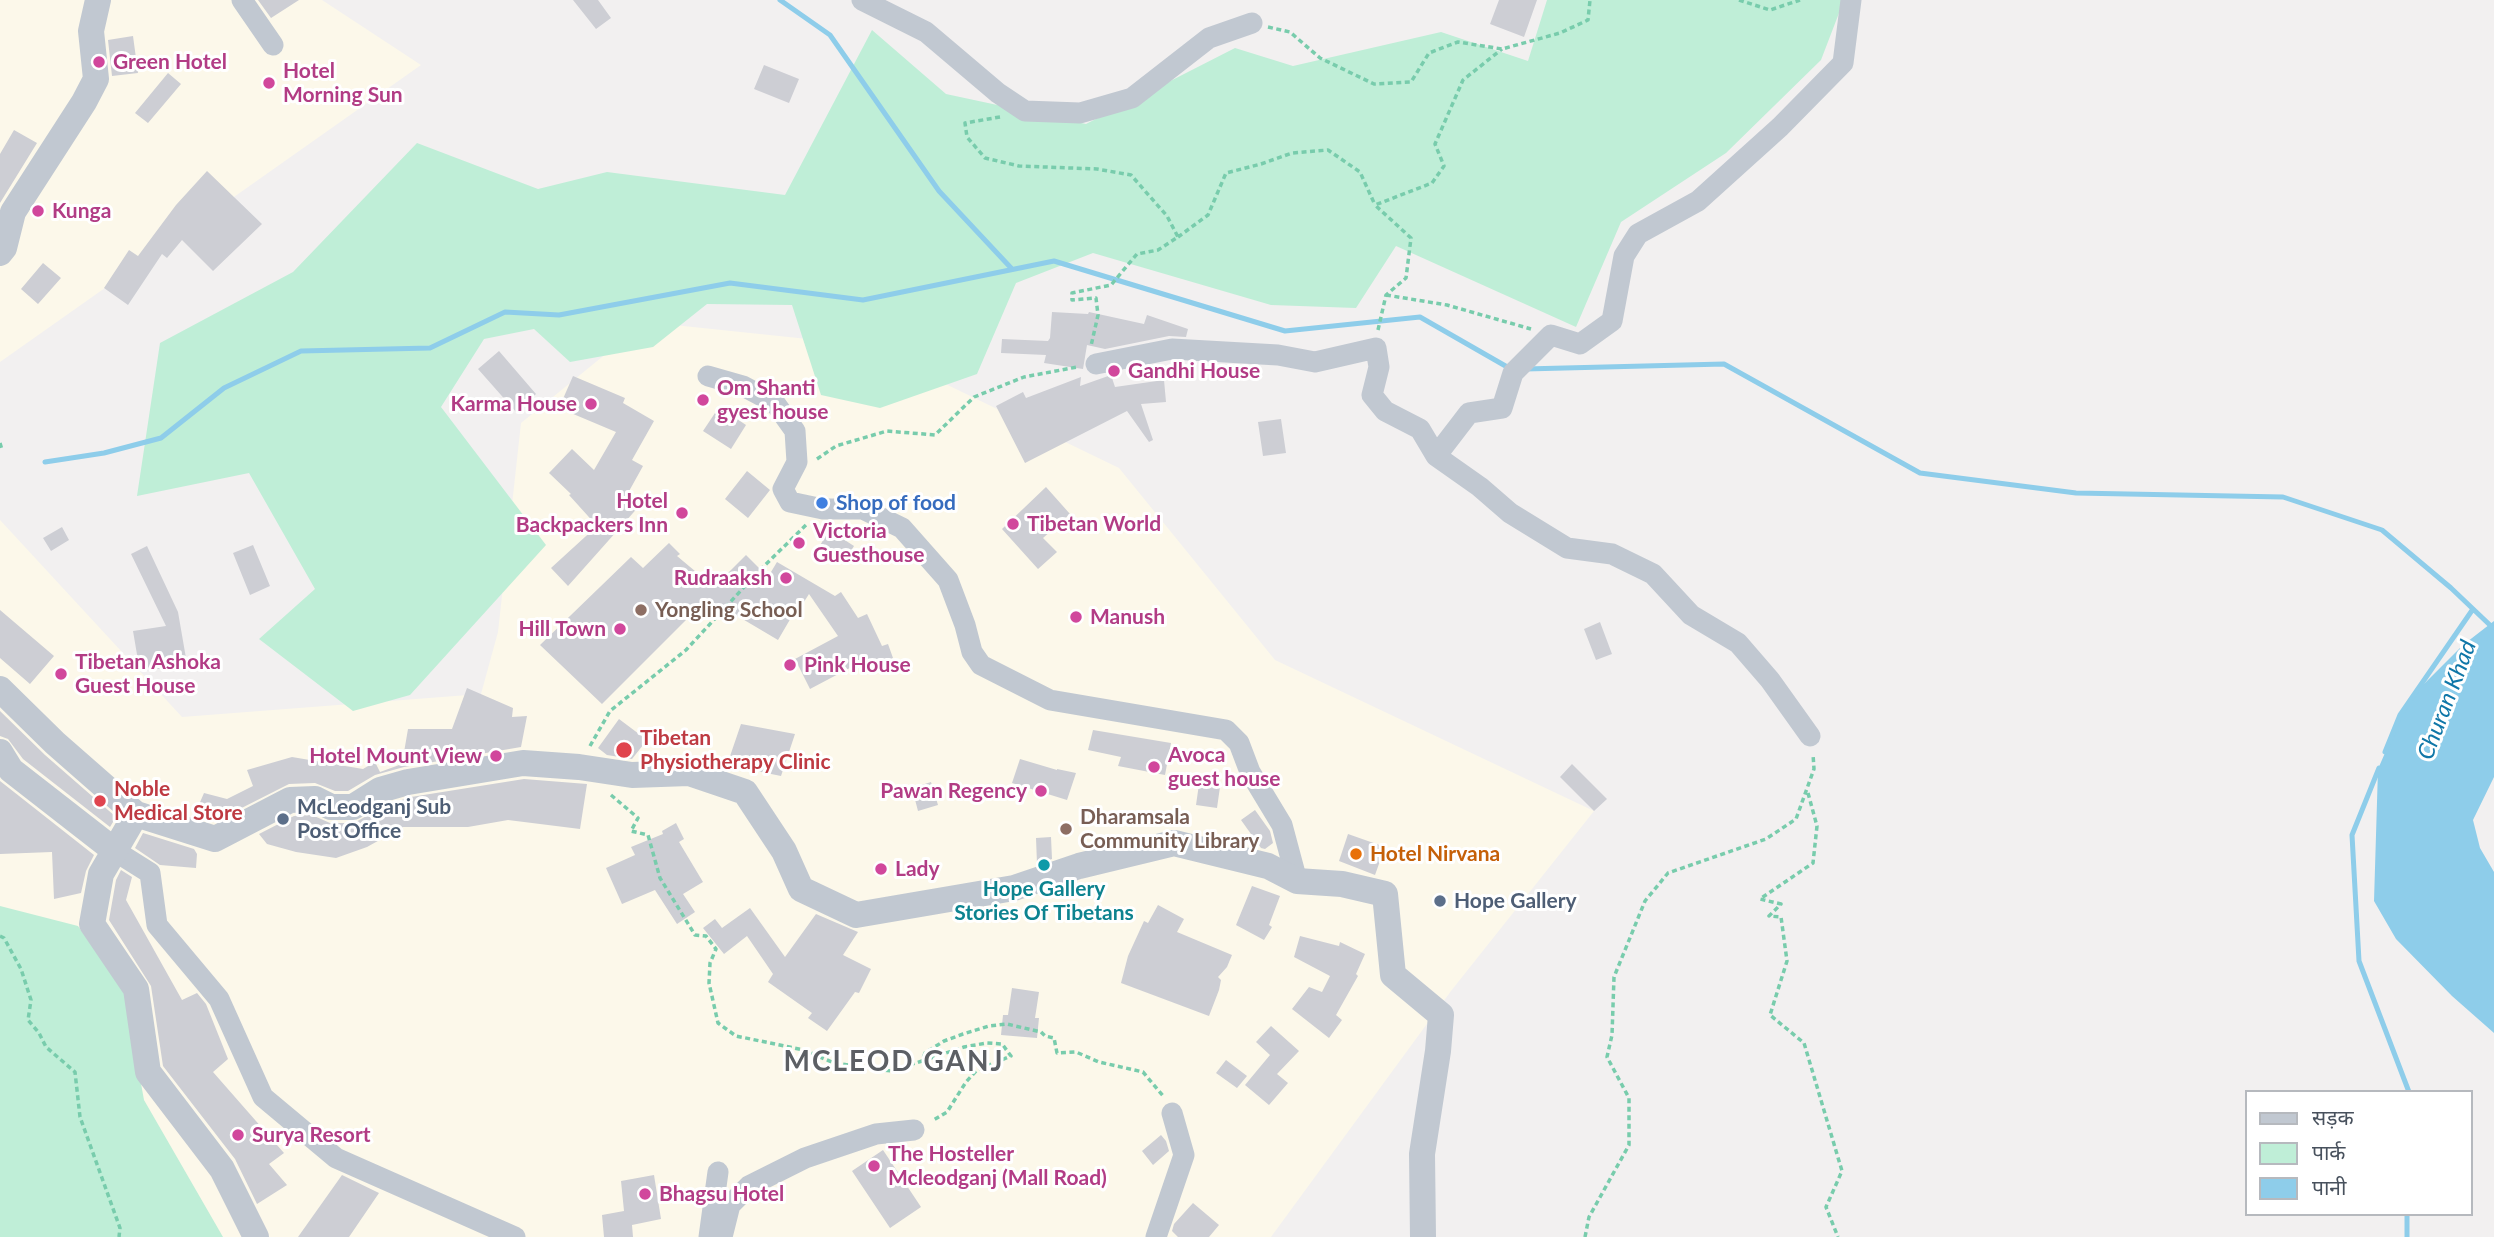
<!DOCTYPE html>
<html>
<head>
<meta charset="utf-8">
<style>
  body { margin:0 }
  #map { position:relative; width:2494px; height:1237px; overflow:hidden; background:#f2f0f0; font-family:Lato,"Noto Sans Devanagari",sans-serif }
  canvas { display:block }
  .legend { position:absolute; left:2245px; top:1090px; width:228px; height:126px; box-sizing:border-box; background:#fff; border:2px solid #b6b9be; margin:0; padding:9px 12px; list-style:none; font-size:21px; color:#48515d }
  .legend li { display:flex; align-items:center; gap:14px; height:35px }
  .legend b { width:35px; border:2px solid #b6b9be }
</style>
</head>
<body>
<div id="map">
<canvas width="2494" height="1237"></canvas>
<ul class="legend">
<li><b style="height:9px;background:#c1c8d1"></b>सड़क</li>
<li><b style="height:19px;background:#bfeed7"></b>पार्क</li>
<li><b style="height:19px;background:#8ecdea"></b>पानी</li>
</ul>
</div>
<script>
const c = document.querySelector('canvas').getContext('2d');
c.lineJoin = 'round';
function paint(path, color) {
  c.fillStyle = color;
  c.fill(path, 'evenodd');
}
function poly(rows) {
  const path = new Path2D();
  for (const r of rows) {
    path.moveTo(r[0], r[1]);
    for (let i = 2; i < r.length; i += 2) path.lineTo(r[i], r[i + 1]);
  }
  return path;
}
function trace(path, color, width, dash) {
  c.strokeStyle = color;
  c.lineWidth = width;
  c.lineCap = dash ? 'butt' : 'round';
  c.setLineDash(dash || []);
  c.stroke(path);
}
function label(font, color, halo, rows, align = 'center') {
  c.font = font + ' Lato,sans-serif';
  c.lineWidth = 6;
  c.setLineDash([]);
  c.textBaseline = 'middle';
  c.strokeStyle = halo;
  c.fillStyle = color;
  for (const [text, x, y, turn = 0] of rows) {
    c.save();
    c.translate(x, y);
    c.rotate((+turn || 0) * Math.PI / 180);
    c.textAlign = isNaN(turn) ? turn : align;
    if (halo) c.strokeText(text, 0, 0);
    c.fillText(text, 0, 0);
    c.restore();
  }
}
const commercial = poly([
  [0,0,322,0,421,65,0,362],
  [645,322,865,345,1119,468,1275,660,1594,811,1451,991,1271,1237,145,1237,0,1051,0,520,182,717,481,694,498,632,521,423]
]);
const green = poly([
  [1547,0,1844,0,1821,60,1726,153,1621,222,1576,327,1396,246,1356,308,1271,305,1093,253,1016,283,977,374,880,408,821,395,792,305,707,304,653,347,570,362,534,329,484,339,441,407,546,545,410,695,353,711,259,639,315,589,249,473,137,496,160,343,293,272,417,143,538,189,607,172,785,195,872,30,946,94,1086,124,1235,48,1293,66,1441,32,1528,61],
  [0,906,78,926,124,990,144,1100,223,1237,0,1237]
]);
const water = poly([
  [2494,621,2494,777,2473,820,2480,848,2494,872,2494,1033,2452,996,2396,939,2374,901,2378,769,2408,700,2463,645]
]);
const stream = poly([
  [780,0,830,35,939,191,1012,269],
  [1525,369,1724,364,1920,473,2076,493,2283,497,2382,530,2451,588,2492,627],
  [45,462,104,453,161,438,224,388,301,351,430,348,505,312,559,315,730,283,863,300,1054,261,1285,331,1420,317,1509,368],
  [2385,752,2400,715,2473,609],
  [2379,768,2352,835,2359,961,2409,1092],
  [2407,1237,2407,1214]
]);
const building = poly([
  [258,0,299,0,271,18],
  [573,0,598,0,611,18,596,29],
  [1499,0,1537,0,1524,37,1490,24],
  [133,36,138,73,112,76,108,40],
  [764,65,799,79,789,103,754,89],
  [168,73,181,84,148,123,135,113],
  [14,130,37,143,0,203,0,154],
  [207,171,262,224,213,271,182,240,167,258,162,254,128,305,104,288,129,250,138,256,176,205],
  [43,263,61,278,38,304,21,289],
  [1052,312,1088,314,1089,312,1144,324,1147,315,1188,329,1186,337,1169,336,1105,349,1087,345,1083,369,1044,363,1046,355,1001,353,1002,339,1048,341,1050,338],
  [499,351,536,394,516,412,478,369],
  [1111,375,1115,387,1164,380,1166,402,1141,404,1153,440,1149,442,1127,411,1025,463,996,406,1023,392,1026,398,1081,377,1080,386],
  [573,376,625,398,623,403,654,421,632,460,643,466,628,493,641,504,568,586,551,568,597,526,569,495,571,494,549,473,572,449,594,470,616,432,559,408],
  [719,407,746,425,731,449,703,431],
  [1281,419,1286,453,1263,456,1258,422],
  [747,471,770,490,748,518,725,499],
  [1046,487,1070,514,1043,538,1057,552,1038,569,1002,529],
  [62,527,69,540,51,551,43,538],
  [829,530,854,546,843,564,818,549],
  [669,543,680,554,677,556,714,587,746,555,768,577,777,562,835,596,841,592,858,618,867,614,882,646,888,644,893,658,866,669,863,661,810,689,795,659,838,636,809,594,802,605,799,604,778,640,729,611,723,617,706,600,602,704,540,645,631,557,643,568],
  [253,545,270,586,250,595,233,553],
  [147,546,178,612,187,664,140,672,133,631,166,626,131,554],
  [0,610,54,656,30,684,0,658],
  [1600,622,1612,654,1596,660,1584,629],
  [467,688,513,708,512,717,527,716,521,747,404,767,375,775,348,791,335,791,315,783,289,784,214,822,194,816,204,793,227,799,253,786,247,770,292,757,363,769,375,762,380,772,402,764,408,729,452,729],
  [0,711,45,755,116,817,110,827,23,759,8,739,0,736],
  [619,719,647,740,632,759,607,755,598,748],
  [741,724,795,734,781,776,727,765],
  [1093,730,1171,743,1165,775,1118,766,1121,757,1088,750],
  [1020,759,1057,770,1057,769,1076,773,1067,800,1012,783],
  [1572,764,1607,799,1594,811,1560,777],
  [524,779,587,784,580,829,508,820,468,827,403,827,367,847,336,858,296,852,267,844,259,834,294,816,312,815,330,823,354,823,386,805,411,797],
  [0,781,94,855,86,871,81,893,54,899,52,852,0,854],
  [931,782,938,805,918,811,912,788],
  [1199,784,1220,787,1217,808,1196,805],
  [1255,810,1270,831,1273,843,1265,849,1261,848,1241,820],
  [676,823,684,839,679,842,703,882,683,894,695,912,677,924,655,890,622,904,606,868,635,855,631,847,663,834,662,831],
  [143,833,194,849,197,854,196,868,160,865,135,848],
  [1348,834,1385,847,1375,875,1339,861],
  [1051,837,1052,859,1037,864,1036,838],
  [121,870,132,877,126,900,182,1000,197,993,206,1004,228,1059,213,1072,284,1153,269,1164,287,1185,257,1204,235,1159,163,1066,151,986,109,920,116,880],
  [1252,886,1280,896,1269,925,1272,927,1264,940,1236,925],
  [1158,905,1184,919,1177,932,1232,955,1227,967,1218,977,1221,980,1219,990,1209,1016,1121,983,1128,956,1144,921,1148,923],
  [750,908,785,957,816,914,858,932,843,955,871,969,859,993,855,992,827,1031,808,1018,812,1013,768,982,773,974,747,936,724,954,703,928,715,919,722,928],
  [1300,936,1339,946,1340,942,1365,954,1356,974,1358,976,1336,1015,1342,1020,1329,1038,1292,1009,1309,987,1322,992,1330,976,1294,957],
  [1012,988,1039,992,1035,1018,1039,1018,1037,1038,1001,1035,1003,1015,1008,1015],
  [1271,1026,1299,1051,1277,1074,1288,1083,1269,1105,1245,1085,1270,1055,1256,1042],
  [1226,1060,1247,1076,1237,1088,1216,1073],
  [1161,1135,1166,1141,1169,1151,1153,1165,1142,1151],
  [883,1150,921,1207,890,1228,852,1171],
  [342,1175,379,1193,349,1237,298,1237],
  [654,1175,661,1219,632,1225,633,1237,604,1237,602,1215,624,1211,621,1181],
  [1193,1203,1219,1225,1209,1237,1178,1237,1172,1231,1174,1224]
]);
const path = poly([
  [1739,0,1770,10,1800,0],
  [1268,27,1290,32,1320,58,1374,84,1411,82,1429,53,1458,42,1502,49,1560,33,1588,20,1590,0],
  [1000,117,965,123,967,137,985,158,1019,166,1097,169,1131,175,1167,216,1178,237,1158,250,1137,254,1111,285,1072,293,1072,300,1096,298,1098,315,1091,346],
  [1178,237,1208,215,1226,173,1261,164,1292,153,1328,150,1360,172,1375,205],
  [1386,295,1447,305,1531,329],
  [1378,330,1386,295,1406,278,1411,238,1375,205,1432,183,1444,166,1435,144,1463,80,1502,49],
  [0,443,2,450],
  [817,459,836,446,887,431,935,435,974,397,1024,377,1077,367],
  [590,746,610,711,686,650,758,572,806,525],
  [1808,793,1817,826,1813,863,1760,899,1781,904,1769,916,1781,917,1787,961,1770,1015,1804,1043,1842,1171,1826,1207,1838,1237],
  [611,795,638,818,631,831,648,835,660,878,695,935,706,936,716,949,710,963,709,983,718,1023,736,1036,804,1050,834,1063,891,1071,922,1061,925,1053,944,1041,963,1034,989,1026,1007,1024,1041,1032,1045,1036,1054,1038,1057,1053,1076,1052,1099,1062,1143,1072,1164,1097],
  [0,936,4,938,21,969,31,1000,28,1020,39,1033,46,1047,75,1072,80,1117,120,1228,119,1237],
  [922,1061,964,1047,987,1043,1002,1044,1011,1056,977,1070,966,1082,947,1112,932,1121],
  [1585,1237,1589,1217,1629,1145,1629,1098,1607,1057,1612,1035,1614,977,1645,901,1668,873,1766,839,1796,819,1814,769,1813,754]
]);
const minor = poly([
  [242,0,273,45],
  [862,0,926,32,998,93,1025,111,1080,113,1132,98,1209,38,1252,23],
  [1096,364,1172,349,1278,355,1315,362,1376,348,1379,367,1372,395,1385,411,1420,429,1436,456,1480,487,1510,513,1567,548,1612,554,1653,574,1691,615,1738,643,1770,680,1810,736],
  [708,376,743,386,775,403,795,431,797,462,783,489,790,502,823,509,863,509,902,528,948,580,965,625,972,652,981,665,1050,700,1226,730,1239,743,1250,772,1282,825,1297,881],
  [1436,456,1469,413,1502,408,1513,373,1551,335,1580,344,1612,321,1624,256,1638,234,1698,201,1780,127,1843,63,1851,0],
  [115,851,150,873,157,925,219,999,263,1097,336,1158,515,1237],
  [709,1237,718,1172],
  [722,1237,730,1205,749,1186,805,1158,876,1134,914,1130],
  [1156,1237,1184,1155,1172,1113]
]);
const tertiary = poly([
  [0,253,4,248,13,212,84,102,96,79,91,31,98,0],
  [0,689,55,743,136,814,215,839,290,800,315,799,331,807,353,807,380,790,408,782,523,763,579,767,632,775,689,773,745,792,784,851,801,889,856,915,1014,888,1079,866,1174,843,1268,866,1297,881,1342,884,1385,894,1393,975,1441,1015,1438,1051,1422,1154,1423,1237],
  [0,752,11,770,115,851],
  [136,814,101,874,92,924,136,989,148,1072,222,1169,256,1237]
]);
const markers = [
  [99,62,7,"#d1479c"],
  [269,83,7,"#d1479c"],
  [38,211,7,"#d1479c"],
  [1114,371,7,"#d1479c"],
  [703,400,7,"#d1479c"],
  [591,404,7,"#d1479c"],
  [822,503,7,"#3f7fe0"],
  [682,513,7,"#d1479c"],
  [1013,524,7,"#d1479c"],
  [799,543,7,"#d1479c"],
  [786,578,7,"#d1479c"],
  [641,610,7,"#8d6e63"],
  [1076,617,7,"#d1479c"],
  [620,629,7,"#d1479c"],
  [790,665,7,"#d1479c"],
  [61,674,7,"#d1479c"],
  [624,750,9,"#e0444e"],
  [496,756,7,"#d1479c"],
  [1154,767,7,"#d1479c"],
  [1041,791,7,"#d1479c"],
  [100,801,7,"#e0444e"],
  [283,819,7,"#5c6f8a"],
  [1066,829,7,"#8d6e63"],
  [1356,854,7,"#e8710a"],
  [1044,865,7,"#0f9aa8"],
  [881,869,7,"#d1479c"],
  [1440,901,7,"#5c6f8a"],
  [238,1135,7,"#d1479c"],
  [874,1166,7,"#d1479c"],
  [645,1194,7,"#d1479c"]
];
const hotelNames = [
  ["Green Hotel",113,62],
  ["Hotel",283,71],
  ["Morning Sun",283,95],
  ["Kunga",52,211],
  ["Gandhi House",1128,371],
  ["Om Shanti",717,388],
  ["gyest house",717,412],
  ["Karma House",577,404,"right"],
  ["Hotel",668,501,"right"],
  ["Backpackers Inn",668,525,"right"],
  ["Tibetan World",1027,524],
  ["Victoria",813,531],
  ["Guesthouse",813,555],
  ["Rudraaksh",772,578,"right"],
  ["Manush",1090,617],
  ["Hill Town",606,629,"right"],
  ["Tibetan Ashoka",75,662],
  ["Guest House",75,686],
  ["Pink House",804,665],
  ["Avoca",1168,755],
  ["guest house",1168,779],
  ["Hotel Mount View",482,756,"right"],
  ["Pawan Regency",1027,791,"right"],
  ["Lady",895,869],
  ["Surya Resort",252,1135],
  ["The Hosteller",888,1154],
  ["Mcleodganj (Mall Road)",888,1178],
  ["Bhagsu Hotel",659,1194]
];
const shopNames = [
  ["Shop of food",836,503]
];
const educationNames = [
  ["Yongling School",655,610],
  ["Dharamsala",1080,817],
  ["Community Library",1080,841]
];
const healthNames = [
  ["Tibetan",640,738],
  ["Physiotherapy Clinic",640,762],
  ["Noble",114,789],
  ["Medical Store",114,813]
];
const serviceNames = [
  ["McLeodganj Sub",297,807],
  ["Post Office",297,831],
  ["Hope Gallery",1454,901]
];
const foodNames = [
  ["Hotel Nirvana",1370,854]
];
const cultureNames = [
  ["Hope Gallery",1044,889],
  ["Stories Of Tibetans",1044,913]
];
const waterNames = [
  ["Churan Khad",2447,700,-69]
];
const districtNames = [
  ["MCLEOD GANJ",894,1062]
];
paint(commercial, '#fcf8ea');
paint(green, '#bfeed7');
paint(water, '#8ecdea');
trace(stream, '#8ecdea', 5);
paint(building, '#cdced4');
trace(path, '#78ccac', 3.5, [5, 3.5]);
trace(minor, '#c1c8d1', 21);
trace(tertiary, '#c1c8d1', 26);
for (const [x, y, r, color] of markers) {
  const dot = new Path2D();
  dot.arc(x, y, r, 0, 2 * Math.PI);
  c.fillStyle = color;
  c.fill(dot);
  trace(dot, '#fff', 2.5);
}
label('bold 21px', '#b23c85', '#fff', hotelNames, 'left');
label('bold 21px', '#366cbe', '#fff', shopNames, 'left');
label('bold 21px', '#785e54', '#fff', educationNames, 'left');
label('bold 21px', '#be3a42', '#fff', healthNames, 'left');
label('bold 21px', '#4e5e75', '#fff', serviceNames, 'left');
label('bold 21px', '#c56008', '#fff', foodNames, 'left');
label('bold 21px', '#0d838f', '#fff', cultureNames);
label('italic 23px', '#1077a8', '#fff', waterNames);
c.letterSpacing = '2px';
label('bold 28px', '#5c5f64', '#fff', districtNames);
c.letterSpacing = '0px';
</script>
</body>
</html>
